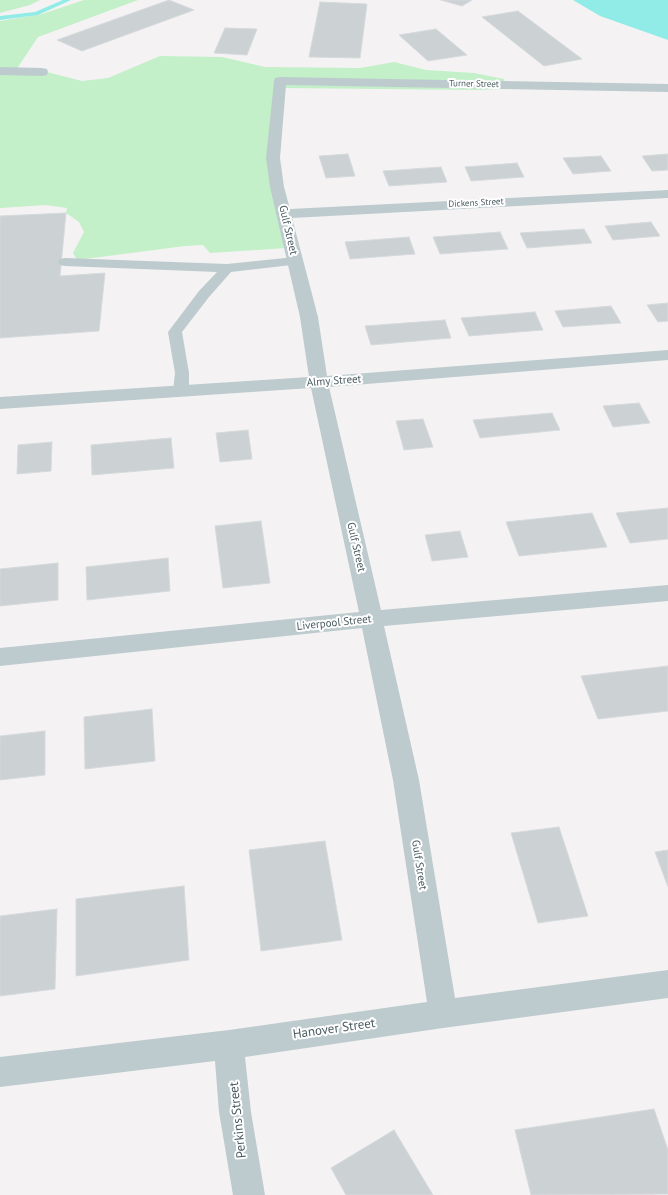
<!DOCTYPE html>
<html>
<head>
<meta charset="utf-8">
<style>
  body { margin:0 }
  canvas { display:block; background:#f4f2f3 }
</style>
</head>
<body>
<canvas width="668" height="1195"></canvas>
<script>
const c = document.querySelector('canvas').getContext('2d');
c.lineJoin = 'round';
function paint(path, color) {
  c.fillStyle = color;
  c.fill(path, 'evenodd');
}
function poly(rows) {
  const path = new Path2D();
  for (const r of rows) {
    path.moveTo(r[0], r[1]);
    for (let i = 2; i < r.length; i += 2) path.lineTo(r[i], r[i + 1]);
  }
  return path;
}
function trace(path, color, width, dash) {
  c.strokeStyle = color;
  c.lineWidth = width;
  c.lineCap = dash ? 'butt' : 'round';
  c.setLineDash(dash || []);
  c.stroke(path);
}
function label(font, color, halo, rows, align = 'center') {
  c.font = font + ' "PT Sans",sans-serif';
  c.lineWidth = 4;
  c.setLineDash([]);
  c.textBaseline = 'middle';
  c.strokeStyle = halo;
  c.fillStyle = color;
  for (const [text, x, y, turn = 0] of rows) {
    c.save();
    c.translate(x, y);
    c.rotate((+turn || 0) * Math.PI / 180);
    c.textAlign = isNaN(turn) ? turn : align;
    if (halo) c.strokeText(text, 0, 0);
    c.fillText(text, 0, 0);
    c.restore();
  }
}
const green = poly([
  [0,0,40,0,30,5,0,13],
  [84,0,138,0,38,37,16,70,47,72,82,81,108,78,160,56,222,57,265,67,360,68,394,62,426,70,474,73,504,79,505,89,476,90,283,88,271,156,287,248,210,253,203,245,185,246,77,260,73,253,84,232,79,222,66,213,67,208,46,205,0,208,0,21,42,14]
]);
const water = poly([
  [573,0,668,0,668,40,600,16]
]);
const stream = poly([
  [63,0,71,0,38,15,0,20,0,16,35,12,63,0]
]);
const building = poly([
  [169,0,194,10,82,51,57,40,169,0],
  [441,0,472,0,462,6,441,0],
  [320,2,367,4,360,58,309,57,320,2],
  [518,11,582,59,544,66,482,17,518,11],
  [225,28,257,29,247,55,214,53,225,28],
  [436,29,467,55,428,61,399,35,436,29],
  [348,154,355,176,326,178,319,156,348,154],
  [668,154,668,170,652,171,642,156,668,154],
  [601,156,611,171,573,174,563,158,601,156],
  [517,163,524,177,471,181,465,167,517,163],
  [441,167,447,182,389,186,383,171,441,167],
  [66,213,60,276,105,273,99,331,0,338,0,216,66,213],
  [651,222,660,236,613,240,605,226,651,222],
  [584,229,592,243,527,248,520,233,584,229],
  [500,232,508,249,440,254,433,237,500,232],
  [409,237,415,254,350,259,345,242,409,237],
  [668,303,668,321,658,322,647,305,668,303],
  [611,306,621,323,563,327,555,311,611,306],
  [535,312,543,330,469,336,461,318,535,312],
  [445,320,451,338,371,345,365,326,445,320],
  [639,403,650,423,613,427,603,406,639,403],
  [552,413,560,430,480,438,473,420,552,413],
  [423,419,433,447,404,450,396,421,423,419],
  [248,430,252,459,220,462,216,433,248,430],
  [171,438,174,468,92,475,91,445,171,438],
  [52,442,51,471,17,474,18,445,52,442],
  [668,508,668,539,630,543,616,513,668,508],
  [592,513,607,547,519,556,506,522,592,513],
  [261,521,270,583,223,588,215,526,261,521],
  [460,531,468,557,432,561,425,535,460,531],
  [168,558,170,591,87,600,86,567,168,558],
  [58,563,58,600,0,606,0,569,58,563],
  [668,666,668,711,598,719,581,676,668,666],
  [152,709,155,761,85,769,84,717,152,709],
  [45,731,45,775,0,780,0,736,45,731],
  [559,827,588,916,538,923,511,833,559,827],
  [325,841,342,940,261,951,249,850,325,841],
  [668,850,668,887,655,852,668,850],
  [184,886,189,960,76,976,76,899,184,886],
  [57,909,55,989,0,996,0,916,57,909],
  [654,1109,668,1150,668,1194,531,1195,515,1130,654,1109],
  [394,1130,433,1195,346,1195,331,1168,394,1130]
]);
const lane = poly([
  [295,257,300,258,302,261,300,264,231,272,209,297,182,332,189,373,189,391,186,394,181,396,176,394,173,391,175,373,168,332,199,291,217,272,65,266,60,265,58,262,60,259,65,258,227,264,295,257]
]);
const street = poly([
  [0,67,42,68,47,69,48,72,47,75,42,76,0,75,0,67],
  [280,77,668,84,668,92,286,85,280,158,284,187,290,209,668,190,668,198,292,218,318,317,327,376,668,350,668,360,329,387,381,610,668,585,668,601,384,626,419,780,455,998,668,970,668,998,443,1028,245,1057,251,1112,265,1195,233,1195,219,1112,215,1061,0,1087,0,1057,229,1030,427,1002,393,780,362,628,0,666,0,648,359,612,311,388,0,409,0,397,309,377,300,317,270,187,266,158,274,81,275,78,280,77]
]);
const farStreetnames = [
  ["Turner Street",474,84,1],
  ["Dickens Street",476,203,-3]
];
const streetNames = [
  ["Gulf Street",288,230,77],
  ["Almy Street",334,381,-4],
  ["Gulf Street",356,547,77],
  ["Liverpool Street",334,623,-6],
  ["Gulf Street",419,865,81]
];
const nearStreetnames = [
  ["Hanover Street",334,1029,-8],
  ["Perkins Street",238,1120,-96]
];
paint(green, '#c3f0c8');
paint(water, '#91ece7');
paint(stream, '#91ece7');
paint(building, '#ccd1d4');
trace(building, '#d6dadd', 1);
paint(lane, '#becbce');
paint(street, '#becbce');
label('9px', '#4a5b60', '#fff', farStreetnames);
label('11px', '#4a5b60', '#fff', streetNames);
label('13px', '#4a5b60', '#fff', nearStreetnames);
</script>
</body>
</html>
